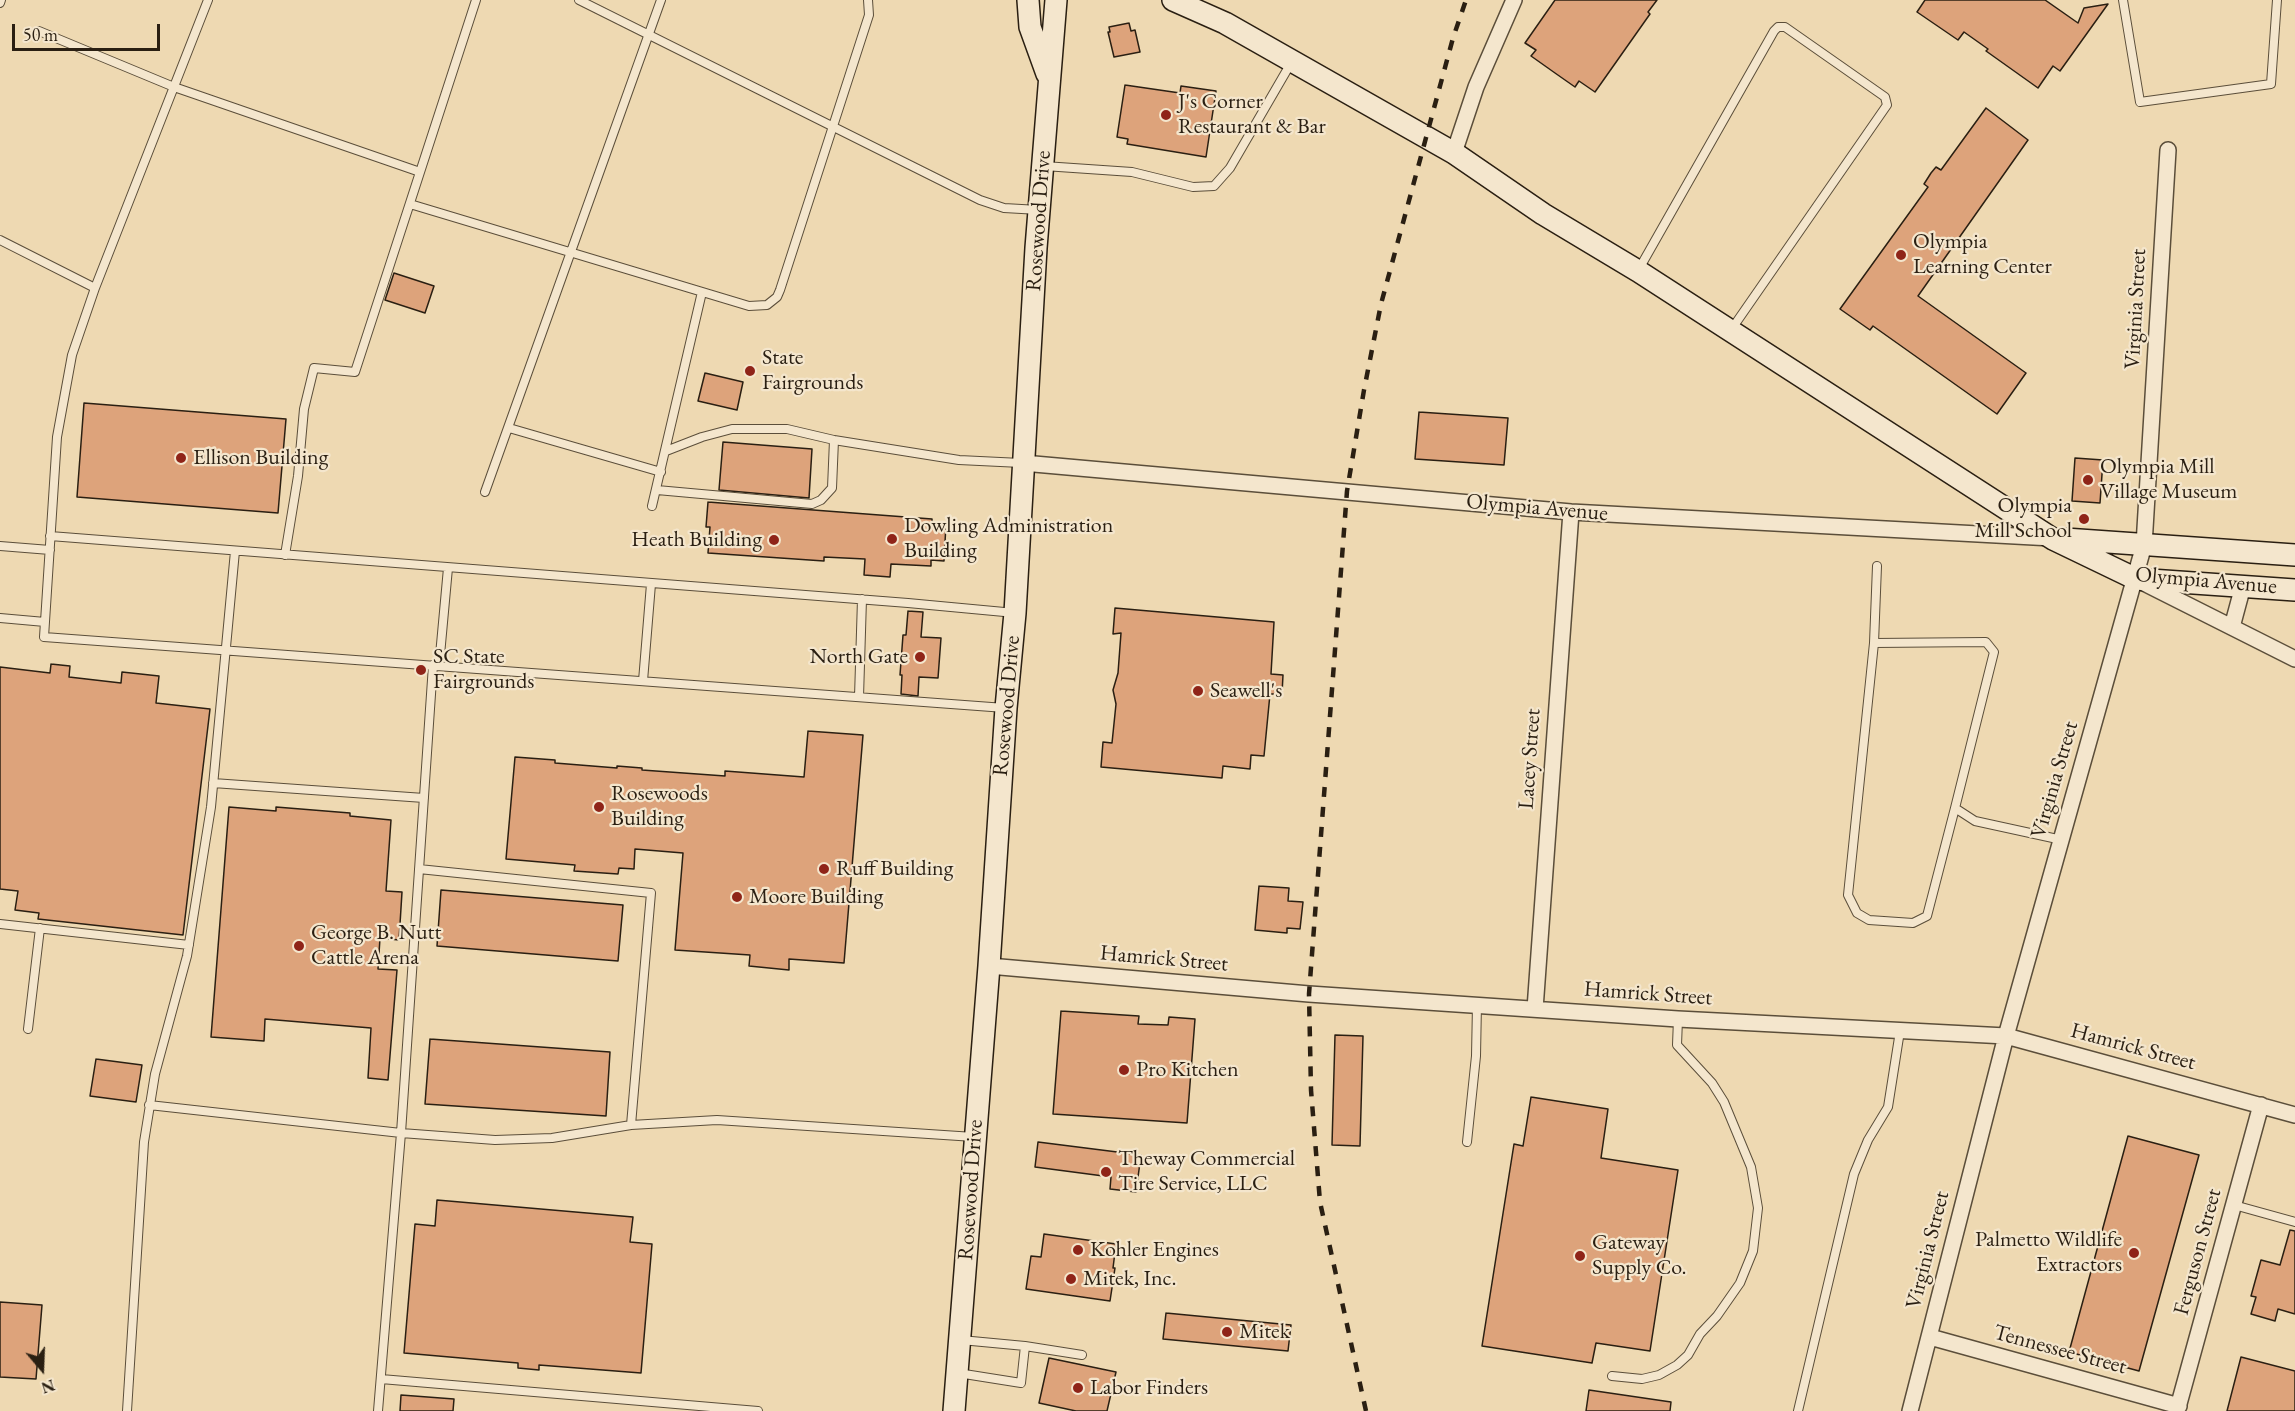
<!DOCTYPE html>
<html>
<head>
<meta charset="utf-8">
<style>
  body { margin:0 }
  #map { position:relative; width:2295px; height:1411px; overflow:hidden; background:#eed9b2; font-family:"EB Garamond",serif }
  canvas { display:block }
  .north { position:absolute; left:12px; top:1339px; width:60px; height:60px; -webkit-text-stroke:4px #f4e6cd; paint-order:stroke; rotate:161deg; font-size:16px; font-weight:700; line-height:24px; text-align:center; color:#2a1f12 }
  .north::after { content:''; display:block; margin:auto; width:21px; height:27px; background:#2a1f12; clip-path:polygon(50% 0,100% 100%,50% 72%,0 100%) }
  .scale { position:absolute; left:12px; top:24px; width:148px; height:27px; box-sizing:border-box; border:3px solid #2a1f12; border-top:0; padding-left:8px; font-size:18px; line-height:21px; white-space:nowrap; color:#2a1f12; -webkit-text-stroke:4px #f4e6cd; paint-order:stroke }
</style>
</head>
<body>
<div id="map">
<canvas width="2295" height="1411"></canvas>
<div class="north">N</div>
<div class="scale">50 m</div>
</div>
<script>
const c = document.querySelector('canvas').getContext('2d');
c.lineJoin = 'round';
function paint(path, color) {
  c.fillStyle = color;
  c.fill(path, 'evenodd');
}
function poly(rows) {
  const path = new Path2D();
  for (const r of rows) {
    path.moveTo(r[0], r[1]);
    for (let i = 2; i < r.length; i += 2) path.lineTo(r[i], r[i + 1]);
  }
  return path;
}
function trace(path, color, width, dash) {
  c.strokeStyle = color;
  c.lineWidth = width;
  c.lineCap = dash ? 'butt' : 'round';
  c.setLineDash(dash || []);
  c.stroke(path);
}
function label(font, color, halo, rows, align = 'center') {
  c.font = font + ' "EB Garamond",serif';
  c.lineWidth = 4.5;
  c.setLineDash([]);
  c.textBaseline = 'middle';
  c.strokeStyle = halo;
  c.fillStyle = color;
  for (const [text, x, y, turn = 0] of rows) {
    c.save();
    c.translate(x, y);
    c.rotate((+turn || 0) * Math.PI / 180);
    c.textAlign = isNaN(turn) ? turn : align;
    if (halo) c.strokeText(text, 0, 0);
    c.fillText(text, 0, 0);
    c.restore();
  }
}
const building = poly([
  [1555,0,1657,0,1648,12,1650,14,1595,92,1579,81,1575,87,1555,73,1531,56,1536,50,1525,43,1555,0],
  [1925,0,2045,0,2078,23,2084,8,2108,4,2060,71,2053,66,2038,88,1986,51,1988,49,1964,32,1958,40,1917,12,1925,0],
  [1129,23,1131,31,1135,30,1140,52,1114,57,1108,32,1110,32,1109,27,1129,23],
  [1125,85,1180,93,1181,86,1216,91,1206,157,1127,144,1128,139,1117,137,1125,85],
  [1986,108,2028,140,1918,296,2026,373,1997,414,1873,326,1870,330,1840,309,1928,187,1924,184,1931,173,1936,167,1941,170,1986,108],
  [394,273,434,286,425,313,385,300,394,273],
  [705,373,743,382,737,410,698,401,705,373],
  [84,403,286,419,278,513,77,497,84,403],
  [1419,412,1508,418,1504,465,1415,459,1419,412],
  [723,442,812,449,809,498,719,490,723,442],
  [2075,458,2103,460,2100,503,2072,501,2075,458],
  [708,502,932,519,932,523,946,524,944,561,931,560,931,566,891,564,890,577,864,575,865,559,824,557,824,561,708,553,710,527,706,527,708,502],
  [1115,608,1274,622,1271,674,1283,675,1282,694,1270,694,1264,756,1251,755,1250,769,1223,766,1222,778,1101,767,1103,742,1112,743,1116,704,1113,690,1118,673,1121,633,1113,634,1115,608],
  [908,611,923,612,921,637,941,638,938,678,919,677,918,696,901,694,902,675,900,675,903,635,906,635,908,611],
  [51,664,70,666,69,677,121,683,122,672,159,676,156,703,210,709,183,935,38,919,39,913,15,910,18,891,0,889,0,667,50,673,51,664],
  [808,731,863,735,844,963,789,959,789,970,749,966,750,955,675,950,683,853,635,849,634,869,619,868,618,874,574,871,575,865,506,859,515,757,555,760,555,763,617,768,617,766,642,768,642,770,725,776,725,771,804,777,808,731],
  [229,807,276,811,276,807,350,813,350,816,391,820,386,891,402,892,399,940,380,938,378,969,397,970,388,1080,368,1078,371,1028,265,1019,264,1041,211,1037,229,807],
  [1259,886,1289,888,1288,901,1303,902,1300,929,1287,928,1287,933,1255,930,1259,886],
  [441,890,623,905,618,961,437,946,441,890],
  [1061,1011,1139,1016,1138,1024,1168,1025,1169,1017,1195,1019,1187,1123,1053,1114,1061,1011],
  [1335,1035,1363,1036,1360,1146,1332,1145,1335,1035],
  [430,1039,610,1052,606,1116,425,1104,430,1039],
  [96,1059,142,1065,136,1102,90,1096,96,1059],
  [1531,1097,1608,1109,1601,1158,1678,1170,1650,1351,1596,1343,1592,1363,1482,1346,1514,1144,1523,1146,1531,1097],
  [2128,1136,2199,1155,2139,1371,2069,1352,2128,1136],
  [1038,1142,1141,1155,1136,1192,1110,1189,1111,1177,1035,1167,1038,1142],
  [437,1200,633,1217,630,1242,652,1244,641,1373,539,1365,539,1370,518,1368,518,1363,404,1353,415,1224,435,1226,437,1200],
  [2290,1230,2295,1231,2295,1314,2278,1309,2275,1321,2251,1314,2256,1297,2251,1296,2261,1260,2280,1265,2290,1230],
  [1044,1234,1116,1244,1113,1268,1115,1268,1110,1301,1026,1289,1031,1256,1041,1257,1044,1234],
  [0,1302,42,1305,36,1379,0,1377,0,1302],
  [1166,1313,1291,1325,1288,1351,1163,1339,1166,1313],
  [2241,1357,2295,1371,2295,1411,2227,1411,2241,1357],
  [1049,1358,1116,1372,1107,1411,1076,1411,1039,1403,1049,1358],
  [1589,1390,1671,1402,1670,1411,1586,1411,1589,1390],
  [401,1395,454,1399,453,1411,400,1411,401,1395]
]);
const lane = poly([
  [208,0,95,288,72,355,57,437,44,637,1005,708],
  [579,0,980,200,1004,208,1039,210],
  [2123,0,2140,102,2271,84,2277,0],
  [0,3,1,0],
  [39,31,174,87,420,172],
  [1044,166,1132,172,1193,187,1214,186,1230,168,1291,63],
  [410,204,749,306,767,305,777,297,780,290,869,15,868,0],
  [0,240,95,288],
  [1639,269,1774,31,1778,27,1785,27,1885,97,1887,105,1731,330],
  [509,428,661,472],
  [666,451,702,437,732,429,787,429,834,440,959,460,1021,463],
  [657,490,812,504,821,500,832,488,834,440],
  [485,492,661,0],
  [652,506,702,292],
  [50,536,908,603,1015,613],
  [0,546,50,550],
  [285,555,298,476,304,409,314,368,355,372,476,0],
  [1877,566,1874,643,1986,642,1994,652,1955,808,1975,821,2062,840],
  [0,618,45,622],
  [1874,643,1848,895,1857,913,1869,920,1913,923,1927,916,1955,808],
  [439,666,448,568],
  [643,681,651,584],
  [859,697,862,599],
  [213,783,424,798],
  [419,869,651,893,631,1125],
  [0,924,189,945],
  [28,1029,40,928],
  [149,1105,401,1133,495,1140,552,1138,631,1125,717,1120,974,1137],
  [1467,1142,1476,1056,1477,1004],
  [2234,1205,2295,1222],
  [961,1340,1025,1346],
  [958,1373,1021,1383,1025,1346,1082,1355],
  [1612,1376,1642,1379,1659,1375,1677,1365,1688,1355,1700,1334,1717,1316,1740,1283,1753,1251,1758,1208,1751,1167,1724,1102,1712,1083,1677,1045,1678,1019],
  [381,1379,758,1411],
  [127,1411,144,1142,155,1074,187,956,211,807,235,551],
  [378,1411,401,1133,433,665],
  [1798,1411,1854,1174,1868,1140,1888,1107,1900,1031]
]);
const street = poly([
  [1454,153,1476,87,1514,0],
  [1023,463,1571,512,2052,538],
  [2144,583,2295,659],
  [2232,627,2243,586],
  [989,966,1309,994,1678,1019,2006,1036,2295,1115],
  [1535,1009,1571,512],
  [1930,1337,2179,1406],
  [1910,1411,2006,1036,2144,545,2168,150],
  [2177,1411,2261,1105]
]);
const secondary = poly([
  [1028,0,1030,27,1047,74],
  [1173,0,1225,23,1454,153,1543,214,1638,271,2053,539,2136,579,2295,590],
  [2065,539,2295,555],
  [954,1411,989,966,1006,708,1015,613,1036,248,1056,0]
]);
const rail = poly([
  [1366,1411,1320,1202,1311,1090,1309,994,1347,491,1364,390,1381,304,1453,38,1466,0]
]);
const markers = [
  [1166,115,6,"#8f2418"],
  [1901,255,6,"#8f2418"],
  [750,371,6,"#8f2418"],
  [181,458,6,"#8f2418"],
  [2088,480,6,"#8f2418"],
  [2084,519,6,"#8f2418"],
  [892,539,6,"#8f2418"],
  [774,540,6,"#8f2418"],
  [920,657,6,"#8f2418"],
  [421,670,6,"#8f2418"],
  [1198,691,6,"#8f2418"],
  [599,807,6,"#8f2418"],
  [824,869,6,"#8f2418"],
  [737,897,6,"#8f2418"],
  [299,946,6,"#8f2418"],
  [1124,1070,6,"#8f2418"],
  [1106,1172,6,"#8f2418"],
  [1078,1250,6,"#8f2418"],
  [2134,1253,6,"#8f2418"],
  [1580,1256,6,"#8f2418"],
  [1071,1279,6,"#8f2418"],
  [1227,1332,6,"#8f2418"],
  [1078,1388,6,"#8f2418"]
];
const poiNames = [
  ["J's Corner",1178,102],
  ["Restaurant & Bar",1178,127],
  ["Olympia",1913,242],
  ["Learning Center",1913,267],
  ["State",762,358],
  ["Fairgrounds",762,383],
  ["Ellison Building",193,458],
  ["Olympia Mill",2100,467],
  ["Village Museum",2100,492],
  ["Olympia",2072,506,"right"],
  ["Mill School",2072,531,"right"],
  ["Dowling Administration",904,526],
  ["Building",904,551],
  ["Heath Building",762,540,"right"],
  ["SC State",433,657],
  ["Fairgrounds",433,682],
  ["North Gate",908,657,"right"],
  ["Seawell's",1210,691],
  ["Rosewoods",611,794],
  ["Building",611,819],
  ["Ruff Building",836,869],
  ["Moore Building",749,897],
  ["George B. Nutt",311,933],
  ["Cattle Arena",311,958],
  ["Pro Kitchen",1136,1070],
  ["Theway Commercial",1118,1159],
  ["Tire Service, LLC",1118,1184],
  ["Palmetto Wildlife",2122,1240,"right"],
  ["Extractors",2122,1265,"right"],
  ["Gateway",1592,1243],
  ["Supply Co.",1592,1268],
  ["Kohler Engines",1090,1250],
  ["Mitek, Inc.",1083,1279],
  ["Mitek",1239,1332],
  ["Labor Finders",1090,1388]
];
const streetNames = [
  ["Rosewood Drive",1039,221,-86],
  ["Virginia Street",2136,309,-87],
  ["Olympia Avenue",1537,508,5],
  ["Olympia Avenue",2206,581,5],
  ["Rosewood Drive",1007,706,-85],
  ["Lacey Street",1530,759,-86],
  ["Virginia Street",2055,780,-74],
  ["Hamrick Street",1164,959,5],
  ["Hamrick Street",1648,994,4],
  ["Hamrick Street",2133,1047,15],
  ["Rosewood Drive",971,1190,-86],
  ["Virginia Street",1928,1250,-76],
  ["Ferguson Street",2198,1252,-75],
  ["Tennessee Street",2060,1350,15]
];
paint(building, '#dda37b');
trace(building, '#2a1f12', 1.5);
trace(lane, '#5b4e3a', 10);
trace(street, '#5b4e3a', 18);
trace(secondary, '#2a1f12', 24);
trace(lane, '#f4e6cd', 8);
trace(street, '#f4e6cd', 15);
trace(secondary, '#f4e6cd', 21);
trace(rail, '#2a1f12', 4.5, [10, 10]);
for (const [x, y, r, color] of markers) {
  const dot = new Path2D();
  dot.arc(x, y, r, 0, 2 * Math.PI);
  c.fillStyle = color;
  c.fill(dot);
  trace(dot, '#f4e6cd', 2);
}
label('22px', '#2a1f12', '#f4e6cd', poiNames, 'left');
label('22px', '#2a1f12', '#f4e6cd', streetNames);
</script>
</body>
</html>
